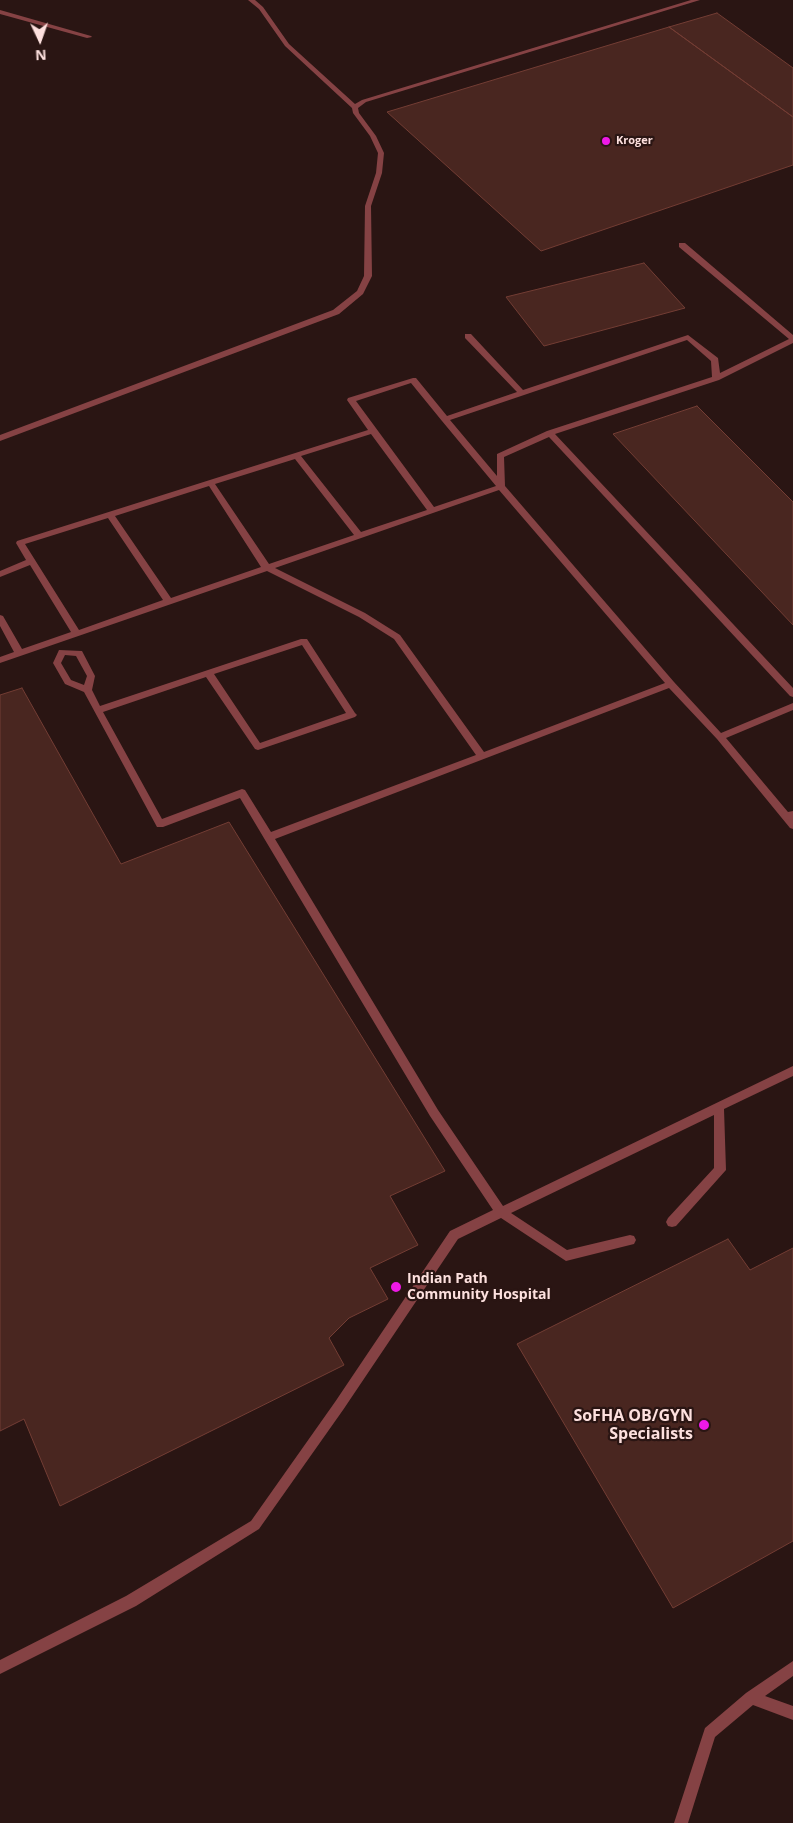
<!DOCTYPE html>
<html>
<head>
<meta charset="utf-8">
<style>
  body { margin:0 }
  #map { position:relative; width:793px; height:1823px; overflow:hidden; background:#2a1513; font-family:"Open Sans",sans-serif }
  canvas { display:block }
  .north { position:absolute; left:15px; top:15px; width:50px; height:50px; -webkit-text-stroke:4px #2a1513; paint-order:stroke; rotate:177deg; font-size:14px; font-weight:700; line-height:20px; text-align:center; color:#fde0de }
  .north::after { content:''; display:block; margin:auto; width:18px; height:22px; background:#fde0de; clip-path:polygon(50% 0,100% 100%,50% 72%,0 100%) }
</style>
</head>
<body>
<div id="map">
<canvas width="793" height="1823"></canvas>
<div class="north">N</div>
</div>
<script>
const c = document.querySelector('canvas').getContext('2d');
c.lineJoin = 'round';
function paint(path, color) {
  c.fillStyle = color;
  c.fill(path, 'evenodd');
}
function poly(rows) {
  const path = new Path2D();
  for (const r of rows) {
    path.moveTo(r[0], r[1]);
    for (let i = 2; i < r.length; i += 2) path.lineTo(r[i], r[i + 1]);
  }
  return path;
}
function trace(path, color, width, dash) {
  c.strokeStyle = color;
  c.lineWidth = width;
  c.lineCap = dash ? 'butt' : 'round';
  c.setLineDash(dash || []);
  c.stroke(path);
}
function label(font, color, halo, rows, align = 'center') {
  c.font = font + ' "Open Sans",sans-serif';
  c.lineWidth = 4.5;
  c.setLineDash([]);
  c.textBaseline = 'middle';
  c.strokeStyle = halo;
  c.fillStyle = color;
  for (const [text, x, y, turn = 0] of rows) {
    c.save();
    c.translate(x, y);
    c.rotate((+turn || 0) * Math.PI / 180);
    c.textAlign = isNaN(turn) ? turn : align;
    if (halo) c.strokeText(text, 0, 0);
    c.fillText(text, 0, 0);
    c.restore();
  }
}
const building = poly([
  [717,13,793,68,793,117,669,27,717,13],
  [669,27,793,117,793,165,541,251,387,112,669,27],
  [644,263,685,308,544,346,506,297,644,263],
  [697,406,793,502,793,625,613,434,697,406],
  [22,688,121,864,229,822,445,1171,390,1196,418,1245,370,1268,388,1299,349,1318,329,1338,344,1365,60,1506,24,1419,0,1431,0,695,22,688],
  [728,1239,750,1270,793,1248,793,1541,673,1608,517,1344,728,1239]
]);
const lane = poly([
  [248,0,255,0,263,7,289,44,355,104,362,100,691,0,700,0,366,102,358,108,359,113,376,136,384,153,382,173,371,206,372,276,363,294,339,314,0,441,0,435,333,310,357,291,364,276,365,206,376,173,378,153,370,136,353,113,352,108,285,46,259,9,248,0],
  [0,10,91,36,92,37,87,38,0,14,0,10],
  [679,243,685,243,793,335,793,343,719,380,555,434,793,688,793,697,790,696,549,437,504,457,505,486,674,682,721,733,793,703,793,710,726,738,793,818,793,829,790,828,717,739,669,688,275,839,438,1110,503,1206,793,1066,793,1076,724,1109,726,1170,676,1226,672,1227,668,1226,666,1222,668,1218,714,1168,714,1115,511,1213,567,1250,630,1235,634,1236,636,1240,634,1244,566,1261,501,1218,458,1239,343,1410,259,1529,136,1606,0,1674,0,1660,126,1596,251,1521,335,1402,450,1231,493,1210,430,1116,240,798,163,827,157,827,84,692,65,684,53,663,59,650,82,651,95,676,92,690,100,706,301,639,307,639,355,713,357,715,355,717,258,750,255,749,206,677,103,712,162,819,242,789,245,790,271,832,476,755,394,639,359,617,267,571,0,663,0,657,14,652,0,626,0,615,3,616,22,649,71,632,30,565,0,577,0,571,26,560,16,543,17,541,368,430,347,400,348,398,413,378,416,378,447,416,517,392,465,338,465,334,471,334,523,390,688,335,718,358,720,373,789,339,679,247,679,243],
  [687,340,711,361,712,377,547,431,497,454,497,476,450,420,687,340],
  [411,383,442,421,496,486,434,507,356,401,411,383],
  [371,434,427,510,361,532,301,456,371,434],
  [295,459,354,535,269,564,215,484,295,459],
  [209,486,261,567,171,598,115,516,209,486],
  [499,490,665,683,484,752,400,635,365,613,275,568,499,490],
  [108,518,163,600,79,630,25,544,108,518],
  [302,645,346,713,260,743,214,674,302,645],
  [65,655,76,656,87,676,84,685,71,680,61,663,65,655],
  [793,1661,793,1676,765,1696,793,1706,793,1720,753,1705,715,1737,688,1823,674,1823,705,1728,746,1693,793,1661]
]);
const street = poly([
  [793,811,793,819,786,820,781,816,783,813,793,811]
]);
const markers = [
  [606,141,5,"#ee19e6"],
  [396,1287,6,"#ee19e6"],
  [704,1425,6,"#ee19e6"]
];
const farPoinames = [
  ["Kroger",616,141]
];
const poiNames = [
  ["Indian Path",407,1279],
  ["Community Hospital",407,1295]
];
const nearPoinames = [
  ["SoFHA OB/GYN",693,1416],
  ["Specialists",693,1434]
];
paint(building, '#492620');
trace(building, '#733d34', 1);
paint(lane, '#854244');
paint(street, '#854244');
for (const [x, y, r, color] of markers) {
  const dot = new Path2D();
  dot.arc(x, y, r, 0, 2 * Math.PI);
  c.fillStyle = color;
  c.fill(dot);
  trace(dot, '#2a1513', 2);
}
label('bold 11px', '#fde0de', '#2a1513', farPoinames, 'left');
label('bold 14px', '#fde0de', '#2a1513', poiNames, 'left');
label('bold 16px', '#fde0de', '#2a1513', nearPoinames, 'right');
</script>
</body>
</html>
